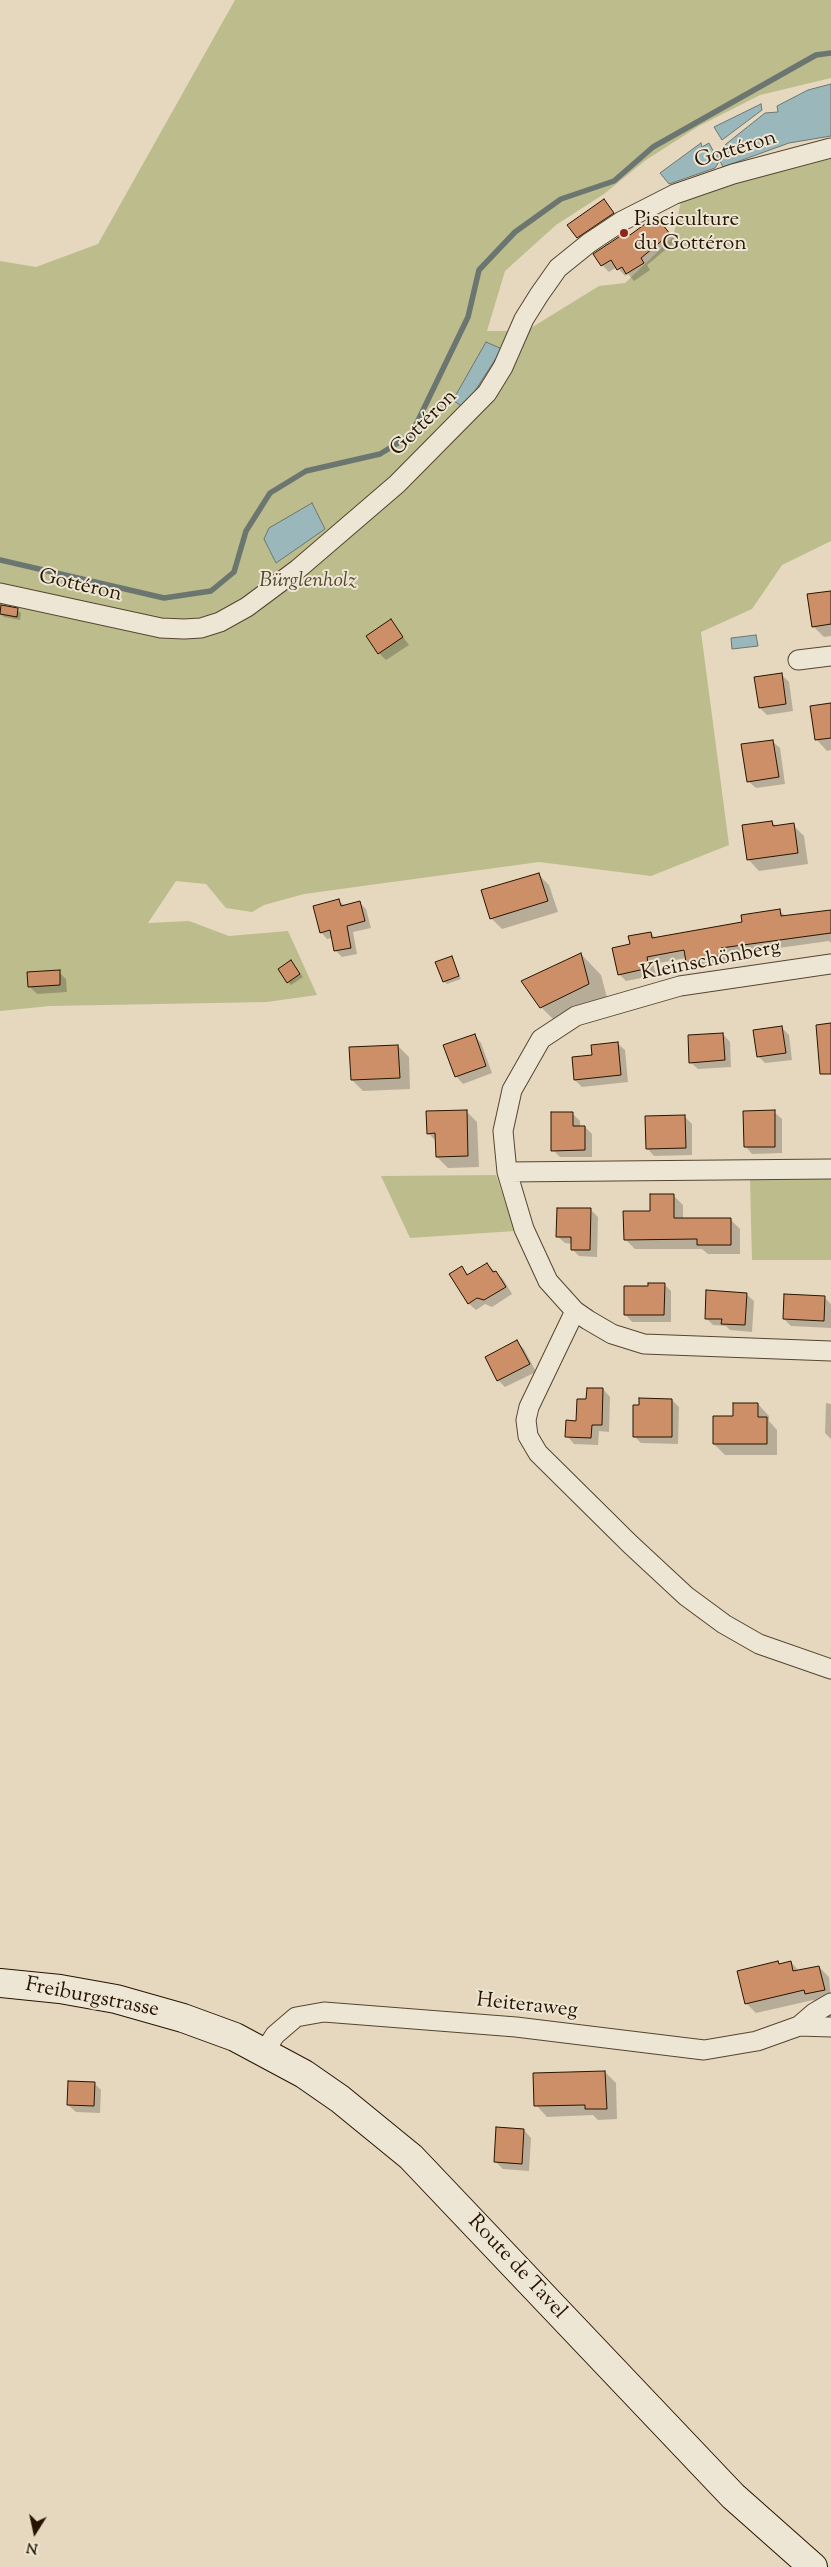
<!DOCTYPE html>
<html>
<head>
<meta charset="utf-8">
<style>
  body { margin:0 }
  #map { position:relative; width:831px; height:2567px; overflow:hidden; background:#e5d8be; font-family:"Sorts Mill Goudy",serif }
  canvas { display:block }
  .north { position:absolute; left:10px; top:2507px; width:50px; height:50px; -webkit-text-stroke:4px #eee6d5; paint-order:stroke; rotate:190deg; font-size:14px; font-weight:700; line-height:20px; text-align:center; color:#271400 }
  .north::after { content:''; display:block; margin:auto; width:18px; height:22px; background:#271400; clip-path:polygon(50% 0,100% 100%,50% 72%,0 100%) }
</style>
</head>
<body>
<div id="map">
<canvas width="831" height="2567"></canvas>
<div class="north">N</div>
</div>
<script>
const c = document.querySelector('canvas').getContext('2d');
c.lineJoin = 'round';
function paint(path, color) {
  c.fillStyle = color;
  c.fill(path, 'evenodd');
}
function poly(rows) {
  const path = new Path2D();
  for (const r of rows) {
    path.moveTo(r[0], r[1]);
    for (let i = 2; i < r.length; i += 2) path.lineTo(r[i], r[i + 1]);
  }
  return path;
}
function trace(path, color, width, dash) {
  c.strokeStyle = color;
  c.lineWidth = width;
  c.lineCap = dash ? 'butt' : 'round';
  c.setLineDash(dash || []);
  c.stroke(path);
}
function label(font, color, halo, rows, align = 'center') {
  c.font = font + ' "Sorts Mill Goudy",serif';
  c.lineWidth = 4;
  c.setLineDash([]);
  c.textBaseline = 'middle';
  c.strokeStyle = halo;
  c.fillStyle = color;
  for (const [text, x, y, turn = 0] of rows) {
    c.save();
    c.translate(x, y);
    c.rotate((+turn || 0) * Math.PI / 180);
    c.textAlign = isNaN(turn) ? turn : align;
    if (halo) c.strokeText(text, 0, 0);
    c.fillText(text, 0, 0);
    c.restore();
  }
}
const green = poly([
  [235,0,831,0,831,78,760,95,699,126,646,160,604,194,556,225,505,271,487,331,526,331,599,286,625,283,673,237,682,197,831,143,831,541,782,565,752,609,701,632,729,845,651,876,539,862,304,894,264,905,252,912,226,908,206,884,176,881,148,923,189,921,229,936,288,931,317,995,267,1002,50,1006,0,1011,0,261,36,267,98,244],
  [496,1175,515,1231,410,1238,381,1176],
  [831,1179,831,1260,752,1260,750,1180]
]);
const water = poly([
  [831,84,831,136,789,143,723,167,717,155,726,144,765,113,778,112,777,106,808,90,831,84],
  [761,104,762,110,722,140,714,127,761,104],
  [701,143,702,147,709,143,719,162,715,168,669,184,660,173,701,143],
  [486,342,502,349,464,408,453,400,486,342],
  [312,503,325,529,276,563,264,539,269,528,312,503],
  [756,635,758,646,732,649,731,638,756,635]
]);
const shadow = poly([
  [604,201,620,220,585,245,569,225],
  [663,225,676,241,647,265,650,270,634,281,628,274,625,276,617,267,609,272,602,265,628,232,631,236],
  [831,592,831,636,824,637,813,626],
  [17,610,21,613,20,620,4,617,1,614],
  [391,621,409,645,386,660,379,653],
  [781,674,789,682,793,711,767,715,760,708],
  [831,704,831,750,827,751,816,739],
  [772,741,780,748,785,784,756,788,748,781],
  [772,822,777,827,793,825,804,836,808,864,759,871,748,859],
  [538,874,549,885,558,912,502,929,491,918],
  [339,901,345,906,360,903,366,909,371,928,353,932,357,954,342,957,335,950,332,938,327,939,321,932],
  [779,910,786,917,831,911,831,943,829,941,728,955,729,962,694,969,686,958,653,964,656,975,626,981,619,974,632,945,651,933,656,939,744,923],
  [581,954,601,975,609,1005,562,1028,541,1007],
  [451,957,461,979,447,984,444,981],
  [294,965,303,977,291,985,288,982],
  [59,972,66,979,67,992,37,994,29,986],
  [781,1027,789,1035,792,1060,765,1063,758,1056],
  [723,1034,730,1042,731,1067,698,1069,690,1062],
  [474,1035,481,1043,492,1073,463,1084,456,1076],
  [617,1043,625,1050,628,1082,582,1087,575,1080,594,1056],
  [398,1046,409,1057,410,1089,363,1091,352,1080],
  [466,1111,477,1122,479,1167,448,1168,437,1157,437,1142,428,1133],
  [774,1112,782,1119,782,1153,752,1154,745,1146],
  [572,1113,580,1121,580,1127,585,1127,592,1134,592,1157,560,1157,553,1150],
  [685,1117,692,1124,692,1155,654,1156,647,1148],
  [673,1195,683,1205,683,1219,730,1219,740,1229,740,1254,708,1254,702,1249,635,1249,625,1239],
  [591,1210,598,1217,597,1257,579,1256,572,1249,572,1244,565,1243,557,1236],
  [487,1264,503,1279,512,1294,492,1307,485,1304,476,1310,468,1303,462,1268,469,1275],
  [664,1284,671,1291,671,1322,632,1322,625,1314],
  [746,1294,754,1301,752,1332,730,1330,726,1326,713,1325,706,1318],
  [825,1298,831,1304,831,1328,791,1326,784,1319],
  [517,1342,524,1349,536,1372,505,1387,498,1380],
  [603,1389,610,1397,609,1432,599,1431,598,1445,574,1444,567,1436],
  [672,1400,679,1407,678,1444,641,1443,634,1436],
  [826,1403,831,1404,831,1439,825,1433],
  [758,1404,769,1416,769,1421,777,1430,777,1455,725,1455,714,1444,734,1418],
  [791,1962,799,1971,819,1967,829,1977,831,2000,816,2003,813,2000,756,2013,746,2003,780,1965],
  [605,2072,616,2083,617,2119,598,2120,593,2115,547,2117,536,2105],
  [94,2083,101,2090,100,2113,76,2112,68,2105],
  [524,2130,531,2138,529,2171,503,2169,496,2162]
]);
const stream = poly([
  [0,560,164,598,211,591,234,572,246,531,270,493,306,471,380,454,411,435,468,317,479,270,515,232,561,199,614,181,653,147,816,55,831,53]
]);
const building = poly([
  [604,199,614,213,577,238,567,225,604,199],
  [656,216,670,234,641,258,644,263,626,274,622,267,617,270,611,260,601,266,593,254,628,231,630,235,656,216],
  [831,591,831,624,812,627,807,594,831,591],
  [1,605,18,608,17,617,0,614,1,605],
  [391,619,403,637,378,654,366,636,391,619],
  [782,673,786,704,759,708,754,677,782,673],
  [831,703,831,738,815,740,810,706,831,703],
  [773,740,779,777,747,782,741,744,773,740],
  [772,821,773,826,794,823,798,853,747,860,742,825,772,821],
  [539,873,548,901,490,919,481,890,539,873],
  [339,899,341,906,360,901,365,921,347,926,351,948,334,951,330,930,320,933,313,906,339,899],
  [780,909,781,916,831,910,831,933,721,948,723,955,686,962,684,950,647,957,649,968,618,975,612,948,630,944,628,936,651,932,652,938,742,922,741,915,780,909],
  [581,953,589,984,540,1008,521,981,581,953],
  [452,956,459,976,443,982,435,962,452,956],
  [291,960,300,974,287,983,278,969,291,960],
  [60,970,60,985,28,987,27,972,60,970],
  [831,1023,831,1074,820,1074,816,1025,831,1023],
  [782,1026,786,1053,757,1057,753,1030,782,1026],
  [723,1033,725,1060,689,1063,688,1035,723,1033],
  [475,1034,486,1066,455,1077,443,1045,475,1034],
  [618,1042,621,1075,574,1080,572,1057,592,1055,591,1045,618,1042],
  [398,1045,400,1078,351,1080,349,1047,398,1045],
  [467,1110,468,1156,436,1157,435,1133,427,1134,426,1111,467,1110],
  [775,1110,775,1147,744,1147,743,1111,775,1110],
  [551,1112,573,1112,573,1126,585,1126,585,1150,551,1151,551,1112],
  [685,1115,686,1148,646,1149,645,1116,685,1115],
  [650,1194,674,1194,674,1218,731,1218,731,1245,697,1245,697,1239,624,1240,623,1211,650,1211,650,1194],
  [557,1208,591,1208,590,1250,571,1250,571,1237,556,1237,557,1208],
  [487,1263,493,1272,496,1271,506,1287,484,1300,477,1298,468,1304,449,1274,462,1266,467,1275,487,1263],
  [648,1283,665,1283,664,1315,624,1315,624,1286,648,1286,648,1283],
  [706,1290,747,1293,745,1325,721,1324,722,1319,705,1319,706,1290],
  [784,1294,825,1296,824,1321,783,1319,784,1294],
  [517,1340,530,1364,497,1381,485,1357,517,1340],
  [587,1388,603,1388,602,1425,592,1425,591,1438,565,1437,566,1420,576,1421,577,1399,586,1399,587,1388],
  [639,1398,672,1399,672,1437,633,1437,633,1405,639,1405,639,1398],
  [733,1403,758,1403,758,1417,767,1417,767,1444,713,1444,713,1416,733,1416,733,1403],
  [778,1961,779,1964,791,1961,793,1971,819,1966,825,1990,805,1994,804,1990,745,2004,737,1971,778,1961],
  [605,2071,607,2109,585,2109,585,2105,534,2106,533,2073,605,2071],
  [68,2081,95,2082,94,2106,67,2105,68,2081],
  [496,2127,524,2129,522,2164,494,2162,496,2127]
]);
const minor = poly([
  [0,593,161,628,184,629,201,628,220,622,247,607,298,569,397,484,487,393,503,367,524,319,539,295,558,268,589,243,622,221,675,194,733,174,831,148],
  [798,660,831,656],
  [831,964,680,986,576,1016,541,1039,512,1090,503,1131,507,1172,524,1229,548,1281,575,1311,588,1320,612,1334,644,1344,831,1351],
  [507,1172,831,1169],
  [575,1311,529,1407,526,1420,528,1436,538,1453,630,1544,686,1596,724,1624,759,1644,831,1669],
  [799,2026,814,2013,831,2003],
  [264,2052,275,2035,296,2017,324,2012,516,2027,704,2050,757,2041,799,2026,831,2027]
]);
const secondary = poly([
  [0,1983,60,1989,116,1999,183,2018,235,2037,304,2074,340,2099,411,2157,733,2496,813,2567]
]);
const markers = [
  [624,233,5,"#8f2418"]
];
const streetNames = [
  ["Gottéron",736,151,-17],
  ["Gottéron",425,424,-45],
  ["Gottéron",80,587,13],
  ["Kleinschönberg",711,962,-11],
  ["Freiburgstrasse",92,1999,11],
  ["Heiteraweg",527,2007,6],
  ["Route de Tavel",516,2268,47]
];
const poiNames = [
  ["Pisciculture",634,221],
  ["du Gottéron",634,245]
];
const parkNames = [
  ["Bürglenholz",308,582]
];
paint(green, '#bcbc8c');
paint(water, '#9ab8bc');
trace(water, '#6c7671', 1);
paint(shadow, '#0003');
trace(stream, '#6c7671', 5.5);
paint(building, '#cd8f68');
trace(building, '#271400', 1);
trace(minor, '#564530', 21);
trace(secondary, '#271400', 30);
trace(minor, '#eee6d5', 19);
trace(secondary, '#eee6d5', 28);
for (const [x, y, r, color] of markers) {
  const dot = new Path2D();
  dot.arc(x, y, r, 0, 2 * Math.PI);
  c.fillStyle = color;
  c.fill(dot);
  trace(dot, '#eee6d5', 2);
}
label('21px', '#271400', '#eee6d5', streetNames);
label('21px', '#271400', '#eee6d5', poiNames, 'left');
label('italic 21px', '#54462a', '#eee6d5', parkNames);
</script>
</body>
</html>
